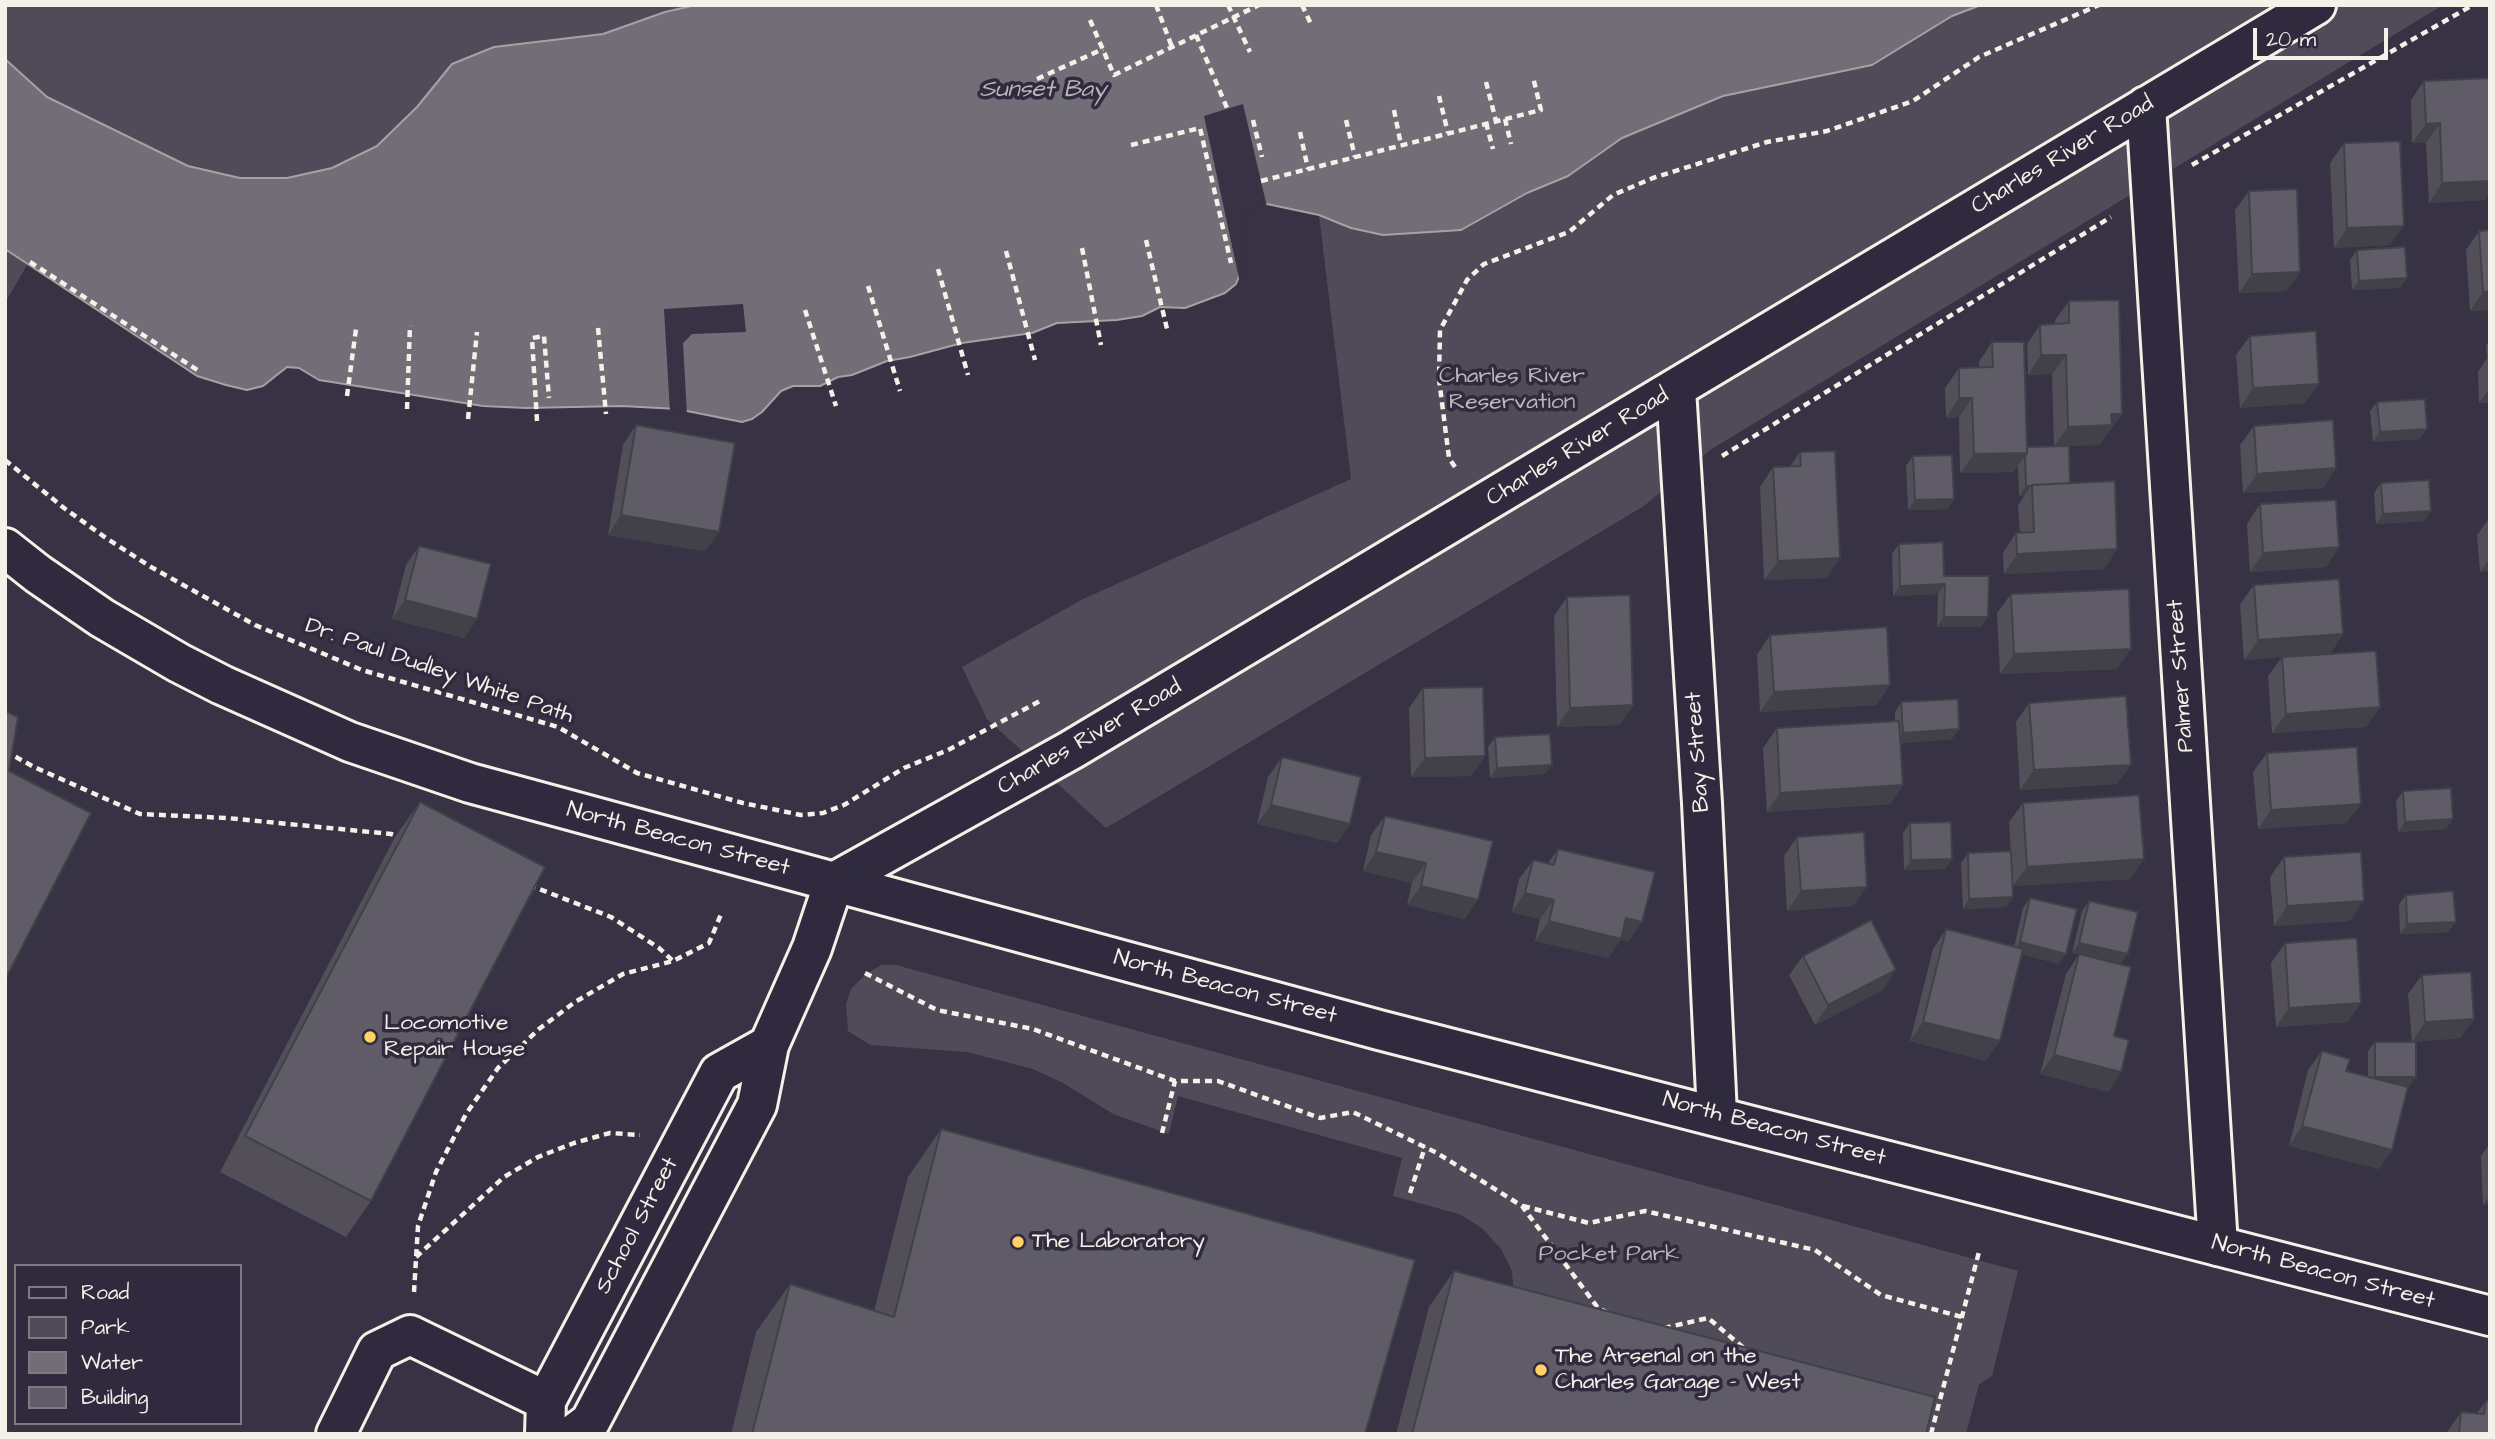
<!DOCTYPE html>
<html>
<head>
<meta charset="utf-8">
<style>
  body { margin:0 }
  #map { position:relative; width:2495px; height:1439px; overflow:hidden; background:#373244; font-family:"Architects Daughter",sans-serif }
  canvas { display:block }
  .frame { position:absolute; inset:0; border:7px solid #f4f1e8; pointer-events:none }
  .legend { position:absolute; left:14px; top:1264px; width:228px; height:161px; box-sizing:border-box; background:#2f2a3d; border:2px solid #7e7a81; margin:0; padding:9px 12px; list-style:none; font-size:21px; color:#f4f1e8 }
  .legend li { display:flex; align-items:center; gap:14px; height:35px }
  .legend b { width:35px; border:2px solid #7e7a81 }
  .scale { position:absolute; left:2253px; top:28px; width:135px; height:32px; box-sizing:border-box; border:4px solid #f4f1e8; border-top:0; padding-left:9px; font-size:21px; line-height:24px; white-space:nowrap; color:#f4f1e8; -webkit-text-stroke:5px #2f2a3d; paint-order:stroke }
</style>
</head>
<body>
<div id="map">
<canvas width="2495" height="1439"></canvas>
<div class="frame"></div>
<ul class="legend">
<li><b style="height:9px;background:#2f2a3d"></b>Road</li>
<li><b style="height:19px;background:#504b59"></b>Park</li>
<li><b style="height:19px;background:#726e77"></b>Water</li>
<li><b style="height:19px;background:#5f5c67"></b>Building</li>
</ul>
<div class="scale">20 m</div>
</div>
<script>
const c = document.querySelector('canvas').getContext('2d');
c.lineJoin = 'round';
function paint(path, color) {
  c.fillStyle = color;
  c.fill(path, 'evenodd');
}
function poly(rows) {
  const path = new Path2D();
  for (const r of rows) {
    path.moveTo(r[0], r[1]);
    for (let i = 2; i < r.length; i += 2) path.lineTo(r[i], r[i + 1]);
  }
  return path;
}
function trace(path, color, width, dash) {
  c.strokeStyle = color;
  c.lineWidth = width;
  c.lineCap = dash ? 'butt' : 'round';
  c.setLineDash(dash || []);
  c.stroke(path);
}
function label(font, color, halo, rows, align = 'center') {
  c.font = font + ' "Architects Daughter",sans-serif';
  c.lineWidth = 7;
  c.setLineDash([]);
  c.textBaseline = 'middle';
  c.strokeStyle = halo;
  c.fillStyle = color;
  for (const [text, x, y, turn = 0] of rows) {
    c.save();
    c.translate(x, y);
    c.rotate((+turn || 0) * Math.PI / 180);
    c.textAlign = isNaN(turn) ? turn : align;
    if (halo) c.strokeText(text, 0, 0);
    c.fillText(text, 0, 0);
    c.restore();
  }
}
const green = poly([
  [5,5,696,5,665,12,603,34,494,47,452,64,417,107,377,146,332,168,287,178,240,178,188,166,47,97,5,59],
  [1981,5,2443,5,1710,450,1644,506,1106,828,987,719,962,667,1083,599,1351,479,1319,215,1351,228,1383,235,1461,230,1527,193,1568,176,1622,138,1723,96,1872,65,1952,16],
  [5,249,27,265,5,303],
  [881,965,896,965,2018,1271,1992,1376,1979,1384,1966,1434,1922,1434,1514,1296,1512,1271,1501,1249,1482,1228,1459,1214,1393,1196,1402,1158,1178,1096,1169,1134,1113,1114,1063,1083,1033,1069,967,1052,870,1045,848,1031,846,1004,851,989,866,974]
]);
const water = poly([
  [696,5,1981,5,1952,16,1872,65,1723,96,1622,138,1568,176,1527,193,1461,230,1383,235,1351,228,1319,215,1267,204,1245,206,1238,228,1240,274,1236,284,1225,293,1185,308,1160,307,1142,316,1117,320,1057,323,1032,333,962,343,910,357,887,361,852,375,838,377,820,386,793,386,781,391,762,412,752,419,742,422,677,409,622,406,526,408,483,406,319,380,299,368,287,367,263,386,247,390,226,385,197,376,5,249,5,59,47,97,188,166,240,178,287,178,332,168,377,146,417,107,452,64,494,47,603,34,665,12,696,5]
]);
const pier = poly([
  [1243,104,1267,207,1248,209,1242,229,1243,274,1240,283,1204,116],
  [743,304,746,332,692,334,683,343,687,415,670,412,664,309]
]);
const path = poly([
  [1156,5,1172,47],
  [1228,5,1250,52],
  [1302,5,1311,24],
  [1090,20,1114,75,1259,5],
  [1196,35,1227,108],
  [1037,79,1103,49],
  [1486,82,1496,121],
  [1439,96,1448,133],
  [1394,110,1401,145],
  [1505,119,1511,144],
  [1253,120,1262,157],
  [1346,120,1355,157],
  [1486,123,1493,149],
  [1300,132,1308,169],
  [1131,145,1200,128,1231,263],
  [2192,165,2473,5],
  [1261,181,1541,110,1533,77],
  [1146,240,1167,329],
  [1082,248,1101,345],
  [1006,251,1035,360],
  [30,262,199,371],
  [938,269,968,375],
  [868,286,900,391],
  [805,310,836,406],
  [598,328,606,414],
  [347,396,356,329],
  [407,409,410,325],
  [468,419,477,332],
  [537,421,532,338,544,336,549,398],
  [1722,456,2111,217],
  [5,460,64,508,106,538,151,567,255,625,362,670,558,727,637,773,743,803,801,815,823,813,844,805,904,768,948,750,1040,701],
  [1455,467,1449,458,1439,379,1440,330,1467,280,1484,264,1569,232,1613,195,1653,178,1767,142,1827,131,1913,101,1979,57,2099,5],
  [5,751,34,767,140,814,227,818,391,834,400,837],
  [529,885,611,917,659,948,673,961],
  [865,973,937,1010,1033,1029,1175,1081,1218,1081,1320,1118,1353,1112,1437,1153,1522,1206,1598,1308,1608,1313],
  [1162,1133,1175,1081],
  [1410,1193,1425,1147],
  [1523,1206,1589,1223,1645,1211,1815,1250,1881,1295,1962,1317],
  [416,1257,504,1177,538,1157,574,1143,610,1133,640,1135],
  [414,1292,418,1226,436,1172,466,1114,498,1068,539,1029,575,1002,623,974,673,961,709,943,722,912],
  [1664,1328,1708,1318,1745,1349],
  [1931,1434,1979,1252]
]);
const minor = poly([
  [2146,106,2218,1246],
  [1676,389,1702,803,1717,1115],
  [336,1434,377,1351,410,1335,546,1401],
  [545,1434,546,1401,719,1073,769,1045],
  [574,1434,590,1422,757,1105,769,1045,812,948,834,882,1071,750,2316,5]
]);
const major = poly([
  [5,548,38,574,102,618,179,663,222,685,350,742,470,783,1379,1030,2490,1316]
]);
const wall = poly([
  [2424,81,2485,200,2429,203,2426,143,2412,143,2411,100],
  [2344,143,2390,245,2334,248,2330,163],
  [2249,191,2300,272,2286,291,2239,293,2235,210],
  [2490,230,2490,310,2470,311,2466,250,2479,231],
  [2357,250,2400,288,2352,290,2350,260],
  [2069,301,2122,414,2099,445,2054,446,2052,374,2028,375,2027,344,2040,325,2055,324,2055,320],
  [2250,336,2305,403,2240,408,2236,355],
  [2490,340,2490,403,2479,403,2478,372,2487,358,2486,345],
  [1992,342,2027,447,2070,483,2117,549,2104,569,2004,574,2003,553,2016,533,2020,533,2018,505,2024,496,2019,496,2018,466,2013,472,1960,473,1959,417,1946,418,1945,388,1959,368,1979,368,1979,362],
  [2377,402,2420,439,2373,442,2370,411],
  [636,425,719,532,705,551,608,535,623,445],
  [2254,426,2336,468,2323,488,2243,493,2240,445],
  [1800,452,1840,558,1826,578,1764,580,1760,487,1773,467,1790,466],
  [1913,456,1954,499,1947,509,1908,510,1906,466],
  [2381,483,2424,521,2376,524,2374,493],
  [2260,504,2339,547,2326,567,2250,572,2247,524],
  [2490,517,2490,571,2480,572,2477,535],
  [1899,544,1944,576,1981,627,1937,627,1938,594,1893,596,1892,554],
  [419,546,477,619,464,638,392,619,406,565],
  [2254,585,2343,634,2330,654,2380,707,2366,727,2272,733,2268,676,2282,657,2244,660,2240,604],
  [2011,594,2117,669,2000,674,1997,613],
  [1567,597,1633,705,1620,725,1557,727,1554,616],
  [1770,635,1877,705,1760,712,1757,655],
  [1423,688,1485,756,1471,776,1411,777,1409,708],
  [1901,702,1952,739,1901,743,1903,785,1890,804,1767,812,1763,748,1777,728,1895,721,1895,712],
  [2029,703,2117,784,2020,790,2016,722],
  [1495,737,1545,774,1490,778,1488,747],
  [2267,753,2347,823,2258,829,2253,772],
  [1282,757,1350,824,1337,843,1257,824,1268,777],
  [2403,791,2453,819,2446,829,2398,832,2396,801],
  [420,802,371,1201,346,1237,220,1172,395,837],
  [2023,803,2130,879,2013,886,2009,822],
  [1385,816,1493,841,1465,919,1407,905,1412,883,1363,871,1371,835],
  [1910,823,1952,859,1945,869,1904,870,1903,833],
  [1797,837,1853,906,1787,911,1784,856],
  [1558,849,1629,941,1621,939,1608,958,1535,941,1540,919,1512,912,1519,879,1533,860,1548,863],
  [1968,853,2013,897,2006,907,1963,909,1961,863],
  [2284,857,2350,921,2274,926,2270,877],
  [2406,895,2449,932,2400,934,2399,904],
  [2030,898,2059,964,2022,954,1986,1061,1910,1041,1933,949,1946,929,2014,947,2023,908],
  [2089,901,2121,964,2114,1036,2121,1072,2108,1092,2040,1074,2066,974,2079,954,2072,953,2082,911],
  [2285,943,2348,1022,2276,1027,2271,963],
  [1803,956,1883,990,1815,1025,1789,975],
  [2422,975,2474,1019,2460,1038,2412,1042,2408,994],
  [2375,1042,2409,1087,2408,1087,2379,1169,2289,1146,2308,1070,2322,1051,2346,1071,2368,1077,2368,1051],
  [941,1129,1365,1434,731,1434,756,1332,790,1284,874,1311,908,1177],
  [2490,1144,2490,1205,2483,1205,2481,1156],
  [1454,1271,1926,1434,1396,1434,1429,1307],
  [2486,1401,2490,1434,2448,1434,2448,1431,2461,1412,2477,1413]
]);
const shadedWall = poly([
  [2440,123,2426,143,2412,143,2426,124],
  [2490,181,2490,193,2485,200,2429,203,2442,183],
  [2404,226,2390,245,2334,248,2347,228],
  [2300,272,2286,291,2239,293,2252,274],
  [2407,278,2400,288,2352,290,2359,281],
  [2490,291,2490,310,2470,311,2483,292],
  [2041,355,2066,355,2052,374,2028,375],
  [2319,384,2305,403,2240,408,2253,388],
  [2490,388,2490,403,2479,403],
  [1959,398,1972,398,1959,417,1946,418],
  [2111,414,2122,414,2099,445,2054,446,2068,427],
  [2427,429,2420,439,2373,442,2380,432],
  [2027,453,2013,472,1960,473,1974,454],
  [2336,468,2323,488,2243,493,2257,474],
  [2026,486,2031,486,2024,496,2019,496],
  [1954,499,1947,509,1908,510,1915,500],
  [2431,511,2424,521,2376,524,2383,514],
  [621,515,719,532,705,551,608,535],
  [2339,547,2326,567,2250,572,2263,553],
  [2117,549,2104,569,2004,574,2017,554],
  [1840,558,1826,578,1764,580,1778,561],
  [2490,558,2490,571,2480,572],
  [1945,584,1938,594,1893,596,1900,586],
  [405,600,477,619,464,638,392,619],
  [1944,617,1988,617,1981,627,1937,627],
  [2343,634,2330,654,2244,660,2258,640],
  [2131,649,2117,669,2000,674,2014,654],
  [1890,685,1877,705,1760,712,1774,692],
  [1633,705,1620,725,1557,727,1570,708],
  [2380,707,2366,727,2272,733,2286,714],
  [1959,729,1952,739,1896,743,1903,733],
  [1485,756,1471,776,1411,777,1425,758],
  [1552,765,1545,774,1490,778,1497,768],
  [2131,765,2117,784,2020,790,2034,770],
  [1903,785,1890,804,1767,812,1780,793],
  [2361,804,2347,823,2258,829,2271,810],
  [1271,805,1350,824,1337,843,1257,824],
  [2453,819,2446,829,2398,832,2405,822],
  [1376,852,1426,863,1412,883,1363,871],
  [1952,859,1945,869,1904,870,1911,860],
  [2144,859,2130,879,2013,886,2027,867],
  [1421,886,1478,900,1465,919,1407,905],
  [1867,887,1853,906,1787,911,1801,891],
  [1525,893,1554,900,1540,919,1512,912],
  [2013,897,2006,907,1963,909,1969,899],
  [2364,901,2350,921,2274,926,2287,906],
  [1626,918,1642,922,1629,941,1621,939,1608,958,1535,941,1549,921],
  [2456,922,2449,932,2400,934,2407,924],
  [2020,942,2066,954,2059,964,2013,952],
  [2079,943,2128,954,2121,964,2072,953],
  [1896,970,1883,990,1815,1025,1828,1005],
  [2361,1003,2348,1022,2276,1027,2289,1008],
  [2474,1019,2460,1038,2412,1042,2425,1022],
  [1923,1022,2000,1041,1986,1061,1910,1041],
  [2054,1055,2121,1072,2108,1092,2040,1074],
  [2375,1077,2416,1077,2409,1087,2368,1087],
  [2302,1126,2392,1150,2379,1169,2289,1146],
  [2490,1195,2490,1205,2483,1205]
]);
const building = poly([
  [2490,78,2490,181,2442,183,2440,123,2426,124,2424,81,2490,78],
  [2400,141,2404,226,2347,228,2344,143,2400,141],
  [2297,189,2300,272,2252,274,2249,191,2297,189],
  [2490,230,2490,291,2483,292,2479,231,2490,230],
  [2405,247,2407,278,2359,281,2357,250,2405,247],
  [2119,300,2122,414,2111,414,2112,425,2068,427,2066,355,2041,355,2040,325,2069,323,2069,301,2119,300],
  [2316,331,2319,384,2253,388,2250,336,2316,331],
  [1992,342,2024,342,2027,453,1974,454,1972,398,1959,398,1959,368,1993,367,1992,342],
  [2425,399,2427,429,2380,432,2377,402,2425,399],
  [2333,420,2336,468,2257,474,2254,426,2333,420],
  [636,425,735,443,719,532,621,515,636,425],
  [2069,446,2070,483,2032,485,2032,486,2026,486,2025,456,2027,453,2027,447,2069,446],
  [1835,451,1840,558,1778,561,1773,467,1801,466,1800,452,1835,451],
  [1952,455,1954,499,1915,500,1913,456,1952,455],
  [2429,480,2431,511,2383,514,2381,483,2429,480],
  [2115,481,2117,549,2017,554,2016,533,2034,532,2032,485,2115,481],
  [2336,500,2339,547,2263,553,2260,504,2336,500],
  [1943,542,1944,576,1989,576,1988,617,1944,617,1945,584,1900,586,1899,544,1943,542],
  [419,546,491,564,477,619,405,600,419,546],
  [2339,579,2343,634,2258,640,2254,585,2339,579],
  [2129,589,2131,649,2014,654,2011,594,2129,589],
  [1630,595,1633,705,1570,708,1567,597,1630,595],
  [1887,627,1890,685,1774,692,1770,635,1887,627],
  [2376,651,2380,707,2286,714,2282,657,2376,651],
  [1483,687,1485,756,1425,758,1423,688,1483,687],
  [2126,696,2131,765,2034,770,2029,703,2126,696],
  [1958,699,1959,729,1903,733,1901,702,1958,699],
  [5,711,18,717,9,771,91,813,5,980,5,711],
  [1899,721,1903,785,1780,793,1777,728,1899,721],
  [1550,734,1552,765,1497,768,1495,737,1550,734],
  [2357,747,2361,804,2271,810,2267,753,2357,747],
  [1282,757,1361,777,1350,824,1271,805,1282,757],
  [2451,788,2453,819,2405,822,2403,791,2451,788],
  [2139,795,2144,859,2027,867,2023,803,2139,795],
  [420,802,545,867,371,1201,245,1136,420,802],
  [1385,816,1493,841,1478,900,1421,886,1426,863,1376,852,1385,816],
  [1951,822,1952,859,1911,860,1910,823,1951,822],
  [1864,832,1867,887,1801,891,1797,837,1864,832],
  [1558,849,1655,872,1642,922,1626,918,1621,939,1549,921,1554,900,1525,893,1533,860,1554,865,1558,849],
  [2011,851,2013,897,1969,899,1968,853,2011,851],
  [2361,852,2364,901,2287,906,2284,857,2361,852],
  [2453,891,2456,922,2407,924,2406,895,2453,891],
  [2030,898,2077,909,2066,954,2020,942,2030,898],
  [2089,901,2138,912,2128,954,2079,943,2089,901],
  [1871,920,1896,970,1828,1005,1803,956,1871,920],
  [1946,929,2023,949,2000,1041,1923,1022,1946,929],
  [2357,938,2361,1003,2289,1008,2285,943,2357,938],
  [2079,954,2131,967,2114,1036,2129,1040,2121,1072,2054,1055,2079,954],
  [2471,972,2474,1019,2425,1022,2422,975,2471,972],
  [2375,1042,2416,1042,2416,1077,2375,1077,2375,1042],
  [2322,1051,2350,1059,2346,1071,2408,1087,2392,1150,2302,1126,2322,1051],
  [941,1129,1415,1260,1365,1434,752,1434,790,1284,894,1317,941,1129],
  [1454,1271,1935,1397,1926,1434,1412,1434,1454,1271],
  [2486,1401,2490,1401,2490,1434,2459,1434,2461,1412,2484,1414,2486,1401]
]);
const markers = [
  [370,1037,7,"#ffd166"],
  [1018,1242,7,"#ffd166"],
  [1541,1370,7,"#ffd166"]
];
const streetNames = [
  ["Charles River Road",2063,156,-31],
  ["Charles River Road",1578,448,-31],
  ["Dr. Paul Dudley White Path",439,672,19],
  ["Palmer Street",2182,676,-94],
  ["Charles River Road",1090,738,-30],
  ["Bay Street",1699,752,-94],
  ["North Beacon Street",678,840,15],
  ["North Beacon Street",1225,988,15],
  ["North Beacon Street",1774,1130,15],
  ["School Street",638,1226,-62],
  ["North Beacon Street",2323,1273,15]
];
const parkNames = [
  ["Charles River",1512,377],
  ["Reservation",1512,403],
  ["Pocket Park",1609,1255]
];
const poiNames = [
  ["Locomotive",384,1024],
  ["Repair House",384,1050],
  ["The Laboratory",1032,1242],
  ["The Arsenal on the",1555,1357],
  ["Charles Garage - West",1555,1383]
];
const waterNames = [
  ["Sunset Bay",1043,91]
];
paint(green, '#504b59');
paint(water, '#726e77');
trace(water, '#a6a2a4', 2);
paint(pier, '#373244');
trace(minor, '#f4f1e8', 44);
trace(major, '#f4f1e8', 44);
trace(path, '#f4f1e8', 4.5, [7, 5]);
trace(minor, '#2f2a3d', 38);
trace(major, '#2f2a3d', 38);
paint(wall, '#524f59');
paint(shadedWall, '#424048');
paint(building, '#5f5c67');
trace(building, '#424048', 2);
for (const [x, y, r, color] of markers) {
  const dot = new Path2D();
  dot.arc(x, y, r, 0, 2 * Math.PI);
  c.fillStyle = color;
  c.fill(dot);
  trace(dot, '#2f2a3d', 2.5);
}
label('23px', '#f4f1e8', '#2f2a3d', streetNames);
label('23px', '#bbb7b6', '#2f2a3d', parkNames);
label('23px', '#f4f1e8', '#2f2a3d', poiNames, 'left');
label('italic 24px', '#bab6b5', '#2f2a3d', waterNames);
</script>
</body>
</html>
